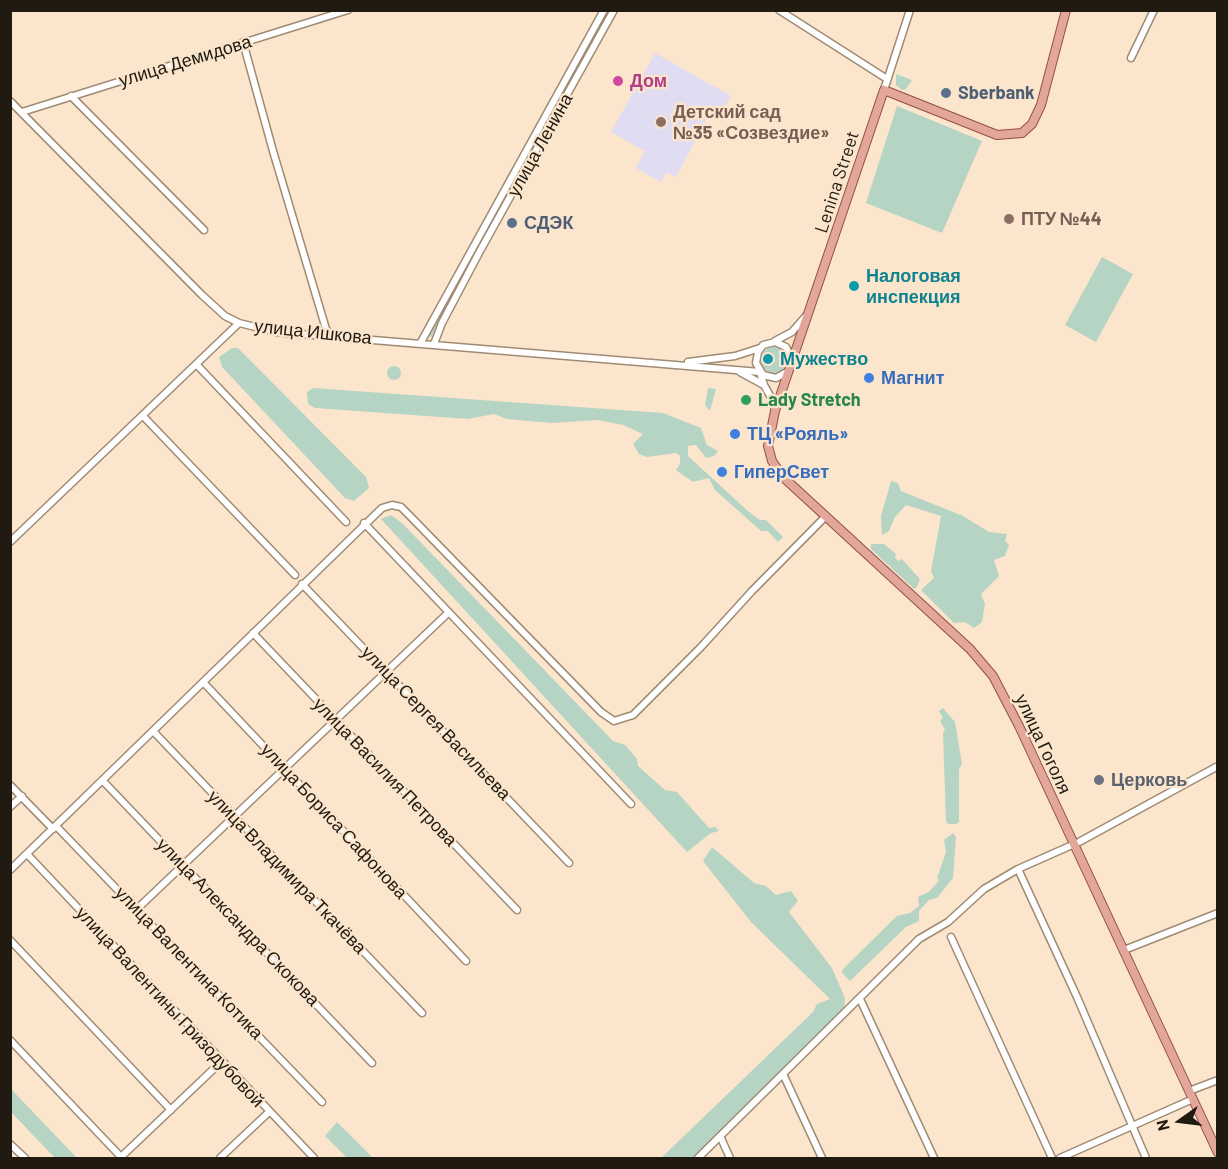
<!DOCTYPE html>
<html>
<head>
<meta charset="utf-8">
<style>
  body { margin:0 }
  #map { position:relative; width:1228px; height:1169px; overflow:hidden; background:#fbe6cd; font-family:Barlow,sans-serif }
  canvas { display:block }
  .frame { position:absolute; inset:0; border:12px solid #211a11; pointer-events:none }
  .north { position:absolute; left:1150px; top:1091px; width:60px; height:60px; -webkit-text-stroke:4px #fbe6cd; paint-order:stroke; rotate:256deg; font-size:16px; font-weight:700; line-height:24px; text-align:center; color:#211a11 }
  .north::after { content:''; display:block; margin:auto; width:21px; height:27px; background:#211a11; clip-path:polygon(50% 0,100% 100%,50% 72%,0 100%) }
</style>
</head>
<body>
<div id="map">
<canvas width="1228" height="1169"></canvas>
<div class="frame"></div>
<div class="north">N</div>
</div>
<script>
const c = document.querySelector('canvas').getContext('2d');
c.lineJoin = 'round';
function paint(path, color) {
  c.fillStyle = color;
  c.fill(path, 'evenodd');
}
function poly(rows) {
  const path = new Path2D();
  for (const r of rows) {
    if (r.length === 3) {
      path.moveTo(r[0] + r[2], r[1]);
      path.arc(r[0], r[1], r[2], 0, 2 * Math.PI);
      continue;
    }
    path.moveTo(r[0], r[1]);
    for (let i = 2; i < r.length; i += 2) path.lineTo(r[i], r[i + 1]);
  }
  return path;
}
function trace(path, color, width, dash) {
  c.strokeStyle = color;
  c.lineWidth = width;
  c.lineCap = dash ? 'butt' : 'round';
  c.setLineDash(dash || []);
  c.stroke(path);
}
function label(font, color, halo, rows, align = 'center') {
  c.font = font + ' Barlow,sans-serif';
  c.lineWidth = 4.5;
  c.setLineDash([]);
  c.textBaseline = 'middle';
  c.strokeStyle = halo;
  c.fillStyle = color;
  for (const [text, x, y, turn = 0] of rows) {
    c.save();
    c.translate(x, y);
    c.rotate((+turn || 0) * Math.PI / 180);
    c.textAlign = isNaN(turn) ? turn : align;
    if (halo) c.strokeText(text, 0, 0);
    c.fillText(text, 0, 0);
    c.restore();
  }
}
const education = poly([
  [655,53,731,96,722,111,713,107,676,177,666,172,661,182,636,168,645,151,611,132]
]);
const green = poly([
  [607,11,610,11,431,337,428,336],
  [896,74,912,80,906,89,902,90,896,85],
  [897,106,982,141,942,233,866,203],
  [1102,257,1133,274,1096,342,1065,325],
  [774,360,13],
  [232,348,238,348,366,477,369,488,354,501,345,498,222,367,219,357],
  [394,373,7],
  [313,388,663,413,701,428,707,445,718,451,714,456,706,458,696,445,688,446,688,456,749,512,760,520,766,520,783,537,778,542,768,531,761,531,715,490,709,478,693,482,676,470,680,464,680,456,676,453,647,457,639,454,633,444,643,434,623,425,598,420,552,423,507,419,494,414,468,419,315,408,308,404,307,392],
  [708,388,716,389,710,411,705,405],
  [891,481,898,483,901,491,963,516,989,532,1007,534,1005,541,1009,545,1005,556,994,560,999,576,981,594,985,604,982,622,974,628,965,622,954,623,921,590,934,578,931,571,941,516,906,505,895,517,889,531,882,535,881,516],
  [391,515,402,523,613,741,625,745,637,759,638,766,665,790,677,792,709,828,715,827,719,831,711,833,687,852,381,519],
  [871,544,884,544,896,554,895,558,899,561,902,559,920,579,917,587,914,589,871,549],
  [943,708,955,722,962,764,959,769,959,822,956,824,948,824,946,821,943,733,945,730,940,721,943,718,939,711],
  [953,833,956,837,953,878,937,898,929,900,919,911,919,921,906,927,850,981,842,973,843,969,897,916,910,913,919,906,918,897,930,891,939,880,937,878,946,852,944,840],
  [712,847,754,883,766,886,776,895,791,891,798,901,789,912,832,968,845,998,844,1010,837,1022,693,1158,661,1158,813,1012,817,1004,830,999,751,922,703,861],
  [10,1089,11,1089,77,1158,55,1158,11,1112],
  [337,1122,373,1158,347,1158,325,1136]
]);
const minor = poly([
  [779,10,887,79],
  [243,42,273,151,326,329,331,335],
  [1131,58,1154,10],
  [884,90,910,10],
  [71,96,204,230],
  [10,101,202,295,225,316,239,323,276,332,760,372,764,385],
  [22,112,348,10],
  [775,341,792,332,806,316],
  [421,342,604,10],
  [434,344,442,323,480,251,614,10],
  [688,362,735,356,760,348],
  [197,365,346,522],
  [789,371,776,378,763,375,756,363,758,352,763,345,775,342,786,347,793,362],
  [740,372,764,385,773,401,775,411],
  [143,416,295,575],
  [364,523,631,804],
  [10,542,239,323],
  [302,584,569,863],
  [253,633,517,910],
  [203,682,466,961],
  [153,731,422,1013],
  [103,781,372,1063],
  [10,785,53,829],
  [10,807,22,796],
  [56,826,322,1102],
  [27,854,314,1158],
  [1018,869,1077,997,1146,1158],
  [10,870,382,508,392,505,401,507,408,514,601,712,614,721,633,715,701,647,752,591,826,516],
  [138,908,448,613],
  [951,937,1052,1158],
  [10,940,171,1110],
  [1124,950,1218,913],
  [860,999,934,1158],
  [10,1040,122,1158],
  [784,1076,822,1158],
  [1189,1091,1218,1080],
  [720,1136,730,1158],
  [10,1144,25,1158],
  [121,1157,222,1061],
  [220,1158,269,1112],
  [698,1158,919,939,948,922,984,889,1018,869,1079,842,1218,766],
  [1060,1158,1193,1099]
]);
const major = poly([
  [1066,10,1041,105,1032,124,1022,133,997,135,884,90,775,411,768,446,772,461,783,477,970,649,993,676,1019,726,1218,1153]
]);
const markers = [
  [618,81,6,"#d1479c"],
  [946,93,6,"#5c6f8a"],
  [661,122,6,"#8d6e63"],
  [1009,219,6,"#8d6e63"],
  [512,223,6,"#5c6f8a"],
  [854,286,6,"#0f9aa8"],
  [768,359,6,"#0f9aa8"],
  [869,378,6,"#3f7fe0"],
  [746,400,6,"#2e9e5b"],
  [735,434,6,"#3f7fe0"],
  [722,472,6,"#3f7fe0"],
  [1099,780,6,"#6b7280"]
];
const streetNames = [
  ["улица Демидова",185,61,-17],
  ["улица Ленина",540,145,-61],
  ["Lenina Street",837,182,-72],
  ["улица Ишкова",313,332,6],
  ["улица Сергея Васильева",436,723,46],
  ["улица Гоголя",1043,744,65],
  ["улица Василия Петрова",385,772,46],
  ["улица Бориса Сафонова",334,821,47],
  ["улица Владимира Ткачёва",287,872,46],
  ["улица Александра Скокова",238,922,46],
  ["улица Валентина Котика",189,963,46],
  ["улица Валентины Гризодубовой",170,1007,47]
];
const hotelNames = [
  ["Дом",630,81]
];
const serviceNames = [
  ["Sberbank",958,93],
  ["СДЭК",524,223]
];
const educationNames = [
  ["Детский сад",673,112],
  ["№35 «Созвездие»",673,133],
  ["ПТУ №44",1021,219]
];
const cultureNames = [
  ["Налоговая",866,276],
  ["инспекция",866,297],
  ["Мужество",780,359]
];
const shopNames = [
  ["Магнит",881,378],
  ["ТЦ «Рояль»",747,434],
  ["ГиперСвет",734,472]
];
const leisureNames = [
  ["Lady Stretch",758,400]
];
const worshipNames = [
  ["Церковь",1111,780]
];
paint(education, '#e0dcf2');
paint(green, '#b6d4c3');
trace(minor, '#9f8b74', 9);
trace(major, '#934f40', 10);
trace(minor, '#fff', 6);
trace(major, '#e3a69b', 8);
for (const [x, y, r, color] of markers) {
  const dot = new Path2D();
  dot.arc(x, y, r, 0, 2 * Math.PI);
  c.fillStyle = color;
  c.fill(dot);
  trace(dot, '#fbe6cd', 2);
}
label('18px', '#211a11', '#fbe6cd', streetNames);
label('bold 18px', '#b23c85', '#fbe6cd', hotelNames, 'left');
label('bold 18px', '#4e5e75', '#fbe6cd', serviceNames, 'left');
label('bold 18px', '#785e54', '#fbe6cd', educationNames, 'left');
label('bold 18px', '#0d838f', '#fbe6cd', cultureNames, 'left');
label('bold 18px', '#366cbe', '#fbe6cd', shopNames, 'left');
label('bold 18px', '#27864d', '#fbe6cd', leisureNames, 'left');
label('bold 18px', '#5b616d', '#fbe6cd', worshipNames, 'left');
</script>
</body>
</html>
